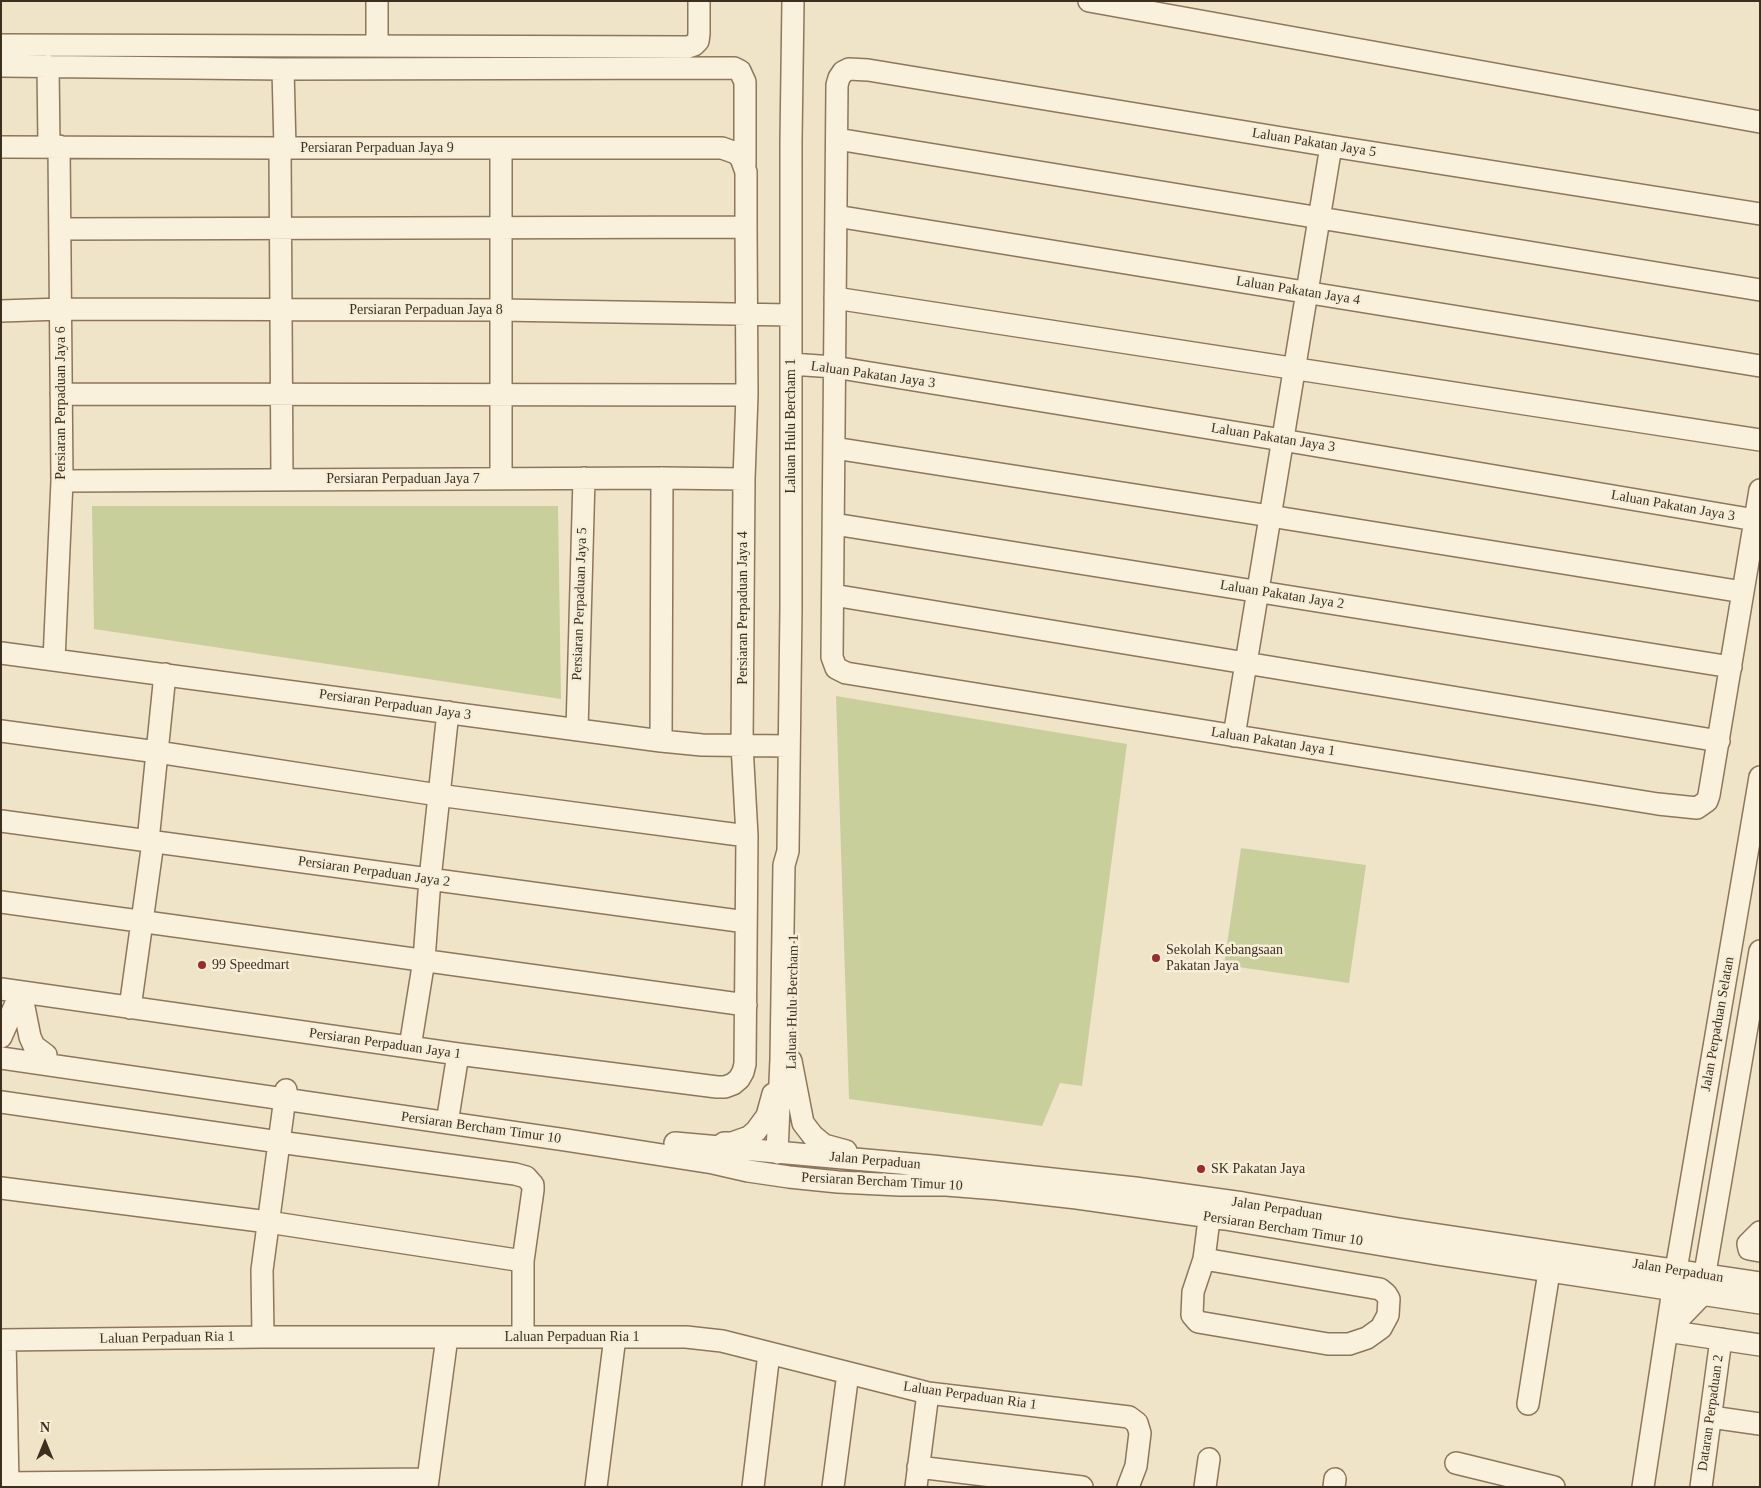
<!DOCTYPE html>
<html>
<head>
<meta charset="utf-8">
<style>
  body { margin:0 }
  #map { position:relative; width:1761px; height:1488px; overflow:hidden; background:#f0e4c8; font-family:Georgia,serif }
  canvas { display:block }
  .frame { position:absolute; inset:0; border:2px solid #3d2e20; pointer-events:none }
  .north { position:absolute; left:20px; top:1418px; width:50px; height:50px; -webkit-text-stroke:4px #f7eed8; paint-order:stroke; rotate:0deg; font-size:14px; font-weight:700; line-height:20px; text-align:center; color:#3d2e20 }
  .north::after { content:''; display:block; margin:auto; width:18px; height:22px; background:#3d2e20; clip-path:polygon(50% 0,100% 100%,50% 72%,0 100%) }
</style>
</head>
<body>
<div id="map">
<canvas width="1761" height="1488"></canvas>
<div class="frame"></div>
<div class="north">N</div>
</div>
<script>
const c = document.querySelector('canvas').getContext('2d');
c.lineJoin = 'round';
function paint(path, color) {
  c.fillStyle = color;
  c.fill(path, 'evenodd');
}
function poly(rows) {
  const path = new Path2D();
  for (const r of rows) {
    path.moveTo(r[0], r[1]);
    for (let i = 2; i < r.length; i += 2) path.lineTo(r[i], r[i + 1]);
  }
  return path;
}
function trace(path, color, width, dash) {
  c.strokeStyle = color;
  c.lineWidth = width;
  c.lineCap = dash ? 'butt' : 'round';
  c.setLineDash(dash || []);
  c.stroke(path);
}
function label(font, color, halo, rows, align = 'center') {
  c.font = font + ' Georgia,serif';
  c.lineWidth = 5;
  c.setLineDash([]);
  c.textBaseline = 'middle';
  c.strokeStyle = halo;
  c.fillStyle = color;
  for (const [text, x, y, turn = 0] of rows) {
    c.save();
    c.translate(x, y);
    c.rotate((+turn || 0) * Math.PI / 180);
    c.textAlign = isNaN(turn) ? turn : align;
    if (halo) c.strokeText(text, 0, 0);
    c.fillText(text, 0, 0);
    c.restore();
  }
}
const green = poly([
  [92,506,558,506,561,699,94,629],
  [836,696,1127,744,1082,1086,1060,1083,1042,1126,849,1099],
  [1241,848,1366,865,1349,983,1224,965]
]);
const minor = poly([
  [377,1,377,46],
  [1089,1,1760,122],
  [1,45,688,47,694,45,698,41,699,34,699,1],
  [1,66,283,69,734,68,740,71,745,82,745,165],
  [48,66,49,146],
  [283,69,285,148],
  [837,139,1760,290],
  [1,147,280,148,722,148,736,153,741,158,746,172,746,227,747,395,744,479,742,745,747,836,745,1064,743,1072,739,1079,733,1084,725,1087,717,1087,458,1054,1,989],
  [280,148,282,479],
  [1760,214,1331,146,868,70,849,69,843,72,839,78,837,85,832,657,836,668,846,673,1658,804,1697,808,1707,801,1709,795,1760,490],
  [836,216,1760,366],
  [60,229,746,227],
  [835,298,1760,440],
  [1,311,61,309,501,310,791,315],
  [791,364,834,367,1282,440,1755,520],
  [61,394,747,395],
  [834,448,1270,516,1743,592],
  [501,478,501,149],
  [62,481,662,478,744,479],
  [834,524,1731,667],
  [833,595,1719,741],
  [1,653,661,741,702,745,789,746],
  [54,660,62,481,59,146],
  [577,730,584,478],
  [1,731,157,752,438,795,747,836],
  [1234,736,1331,146],
  [661,741,662,478],
  [1,821,746,922],
  [148,841,165,674],
  [1,902,746,1005],
  [21,992,30,1037,34,1046,46,1055],
  [130,1008,153,842],
  [1,1037,21,992],
  [410,1047,424,960,430,879,448,712],
  [1,1058,566,1140,713,1163,748,1171,789,1177,838,1182,900,1185,946,1185,997,1189,1077,1198,1225,1219,1437,1254,1760,1303],
  [791,1061,803,1123,813,1136,824,1145,846,1151],
  [1,1102,279,1142,515,1174,526,1177,533,1185,533,1190,523,1261,523,1337],
  [447,1123,458,1054],
  [675,1143,933,1166,1135,1188,1243,1203,1399,1229,1760,1283],
  [724,1143,732,1143,749,1137,756,1131,767,1116,773,1094],
  [777,1153,781,1059,784,865,788,851,791,607,791,141,793,1],
  [1,1188,268,1222,523,1261],
  [1760,1232,1748,1244,1749,1249,1760,1251],
  [1204,1259,1380,1289,1386,1294,1389,1299,1388,1315,1381,1328,1367,1338,1349,1344,1328,1344,1198,1322,1192,1315,1193,1292,1204,1259,1211,1204],
  [1667,1331,1701,1296,1760,951],
  [1667,1331,1760,1345],
  [263,1337,262,1270,286,1090],
  [1,1340,263,1337,686,1337,722,1341,928,1393,1129,1417,1137,1423,1140,1433,1136,1466,1128,1487],
  [5,1340,8,1483],
  [1528,1404,1549,1272],
  [1711,1417,1760,1424],
  [1456,1463,1554,1487],
  [918,1467,1082,1487],
  [1,1483,428,1479],
  [427,1487,447,1337],
  [596,1487,615,1337],
  [753,1487,769,1353],
  [833,1487,848,1373],
  [916,1487,928,1393],
  [1205,1487,1209,1459],
  [1334,1487,1335,1479],
  [1643,1487,1676,1270,1760,777],
  [1701,1487,1721,1339]
]);
const markers = [
  [1156,958,5,"#9e2a2b"],
  [202,965,5,"#9e2a2b"],
  [1201,1169,5,"#9e2a2b"]
];
const streetNames = [
  ["Laluan Pakatan Jaya 5",1314,143,9],
  ["Persiaran Perpaduan Jaya 9",377,148],
  ["Laluan Pakatan Jaya 4",1298,291,9],
  ["Persiaran Perpaduan Jaya 8",426,310],
  ["Laluan Pakatan Jaya 3",873,375,8],
  ["Persiaran Perpaduan Jaya 6",61,403,-90],
  ["Laluan Hulu Bercham 1",791,426,-90],
  ["Laluan Pakatan Jaya 3",1273,438,9],
  ["Persiaran Perpaduan Jaya 7",403,479],
  ["Laluan Pakatan Jaya 3",1673,506,10],
  ["Laluan Pakatan Jaya 2",1282,595,9],
  ["Persiaran Perpaduan Jaya 5",580,604,-88],
  ["Persiaran Perpaduan Jaya 4",743,608,-90],
  ["Persiaran Perpaduan Jaya 3",395,705,8],
  ["Laluan Pakatan Jaya 1",1273,742,9],
  ["Persiaran Perpaduan Jaya 2",374,872,8],
  ["Laluan Hulu Bercham 1",793,1002,-89],
  ["Jalan Perpaduan Selatan",1718,1024,-80],
  ["Persiaran Perpaduan Jaya 1",385,1044,8],
  ["Persiaran Bercham Timur 10",481,1128,8],
  ["Jalan Perpaduan",875,1161,5],
  ["Persiaran Bercham Timur 10",882,1182,3],
  ["Jalan Perpaduan",1277,1209,9],
  ["Persiaran Bercham Timur 10",1283,1229,9],
  ["Jalan Perpaduan",1678,1271,9],
  ["Laluan Perpaduan Ria 1",572,1337],
  ["Laluan Perpaduan Ria 1",167,1338,-1],
  ["Laluan Perpaduan Ria 1",970,1396,8],
  ["Dataran Perpaduan 2",1711,1413,-82]
];
const poiNames = [
  ["Sekolah Kebangsaan",1166,950],
  ["Pakatan Jaya",1166,966],
  ["99 Speedmart",212,965],
  ["SK Pakatan Jaya",1211,1169]
];
paint(green, '#c9cf9b');
trace(minor, '#8d765c', 24);
trace(minor, '#faf1dc', 21);
for (const [x, y, r, color] of markers) {
  const dot = new Path2D();
  dot.arc(x, y, r, 0, 2 * Math.PI);
  c.fillStyle = color;
  c.fill(dot);
  trace(dot, '#f7eed8', 2);
}
label('14px', '#3d2e20', '#f7eed8', streetNames);
label('14px', '#3d2e20', '#f7eed8', poiNames, 'left');
</script>
</body>
</html>
